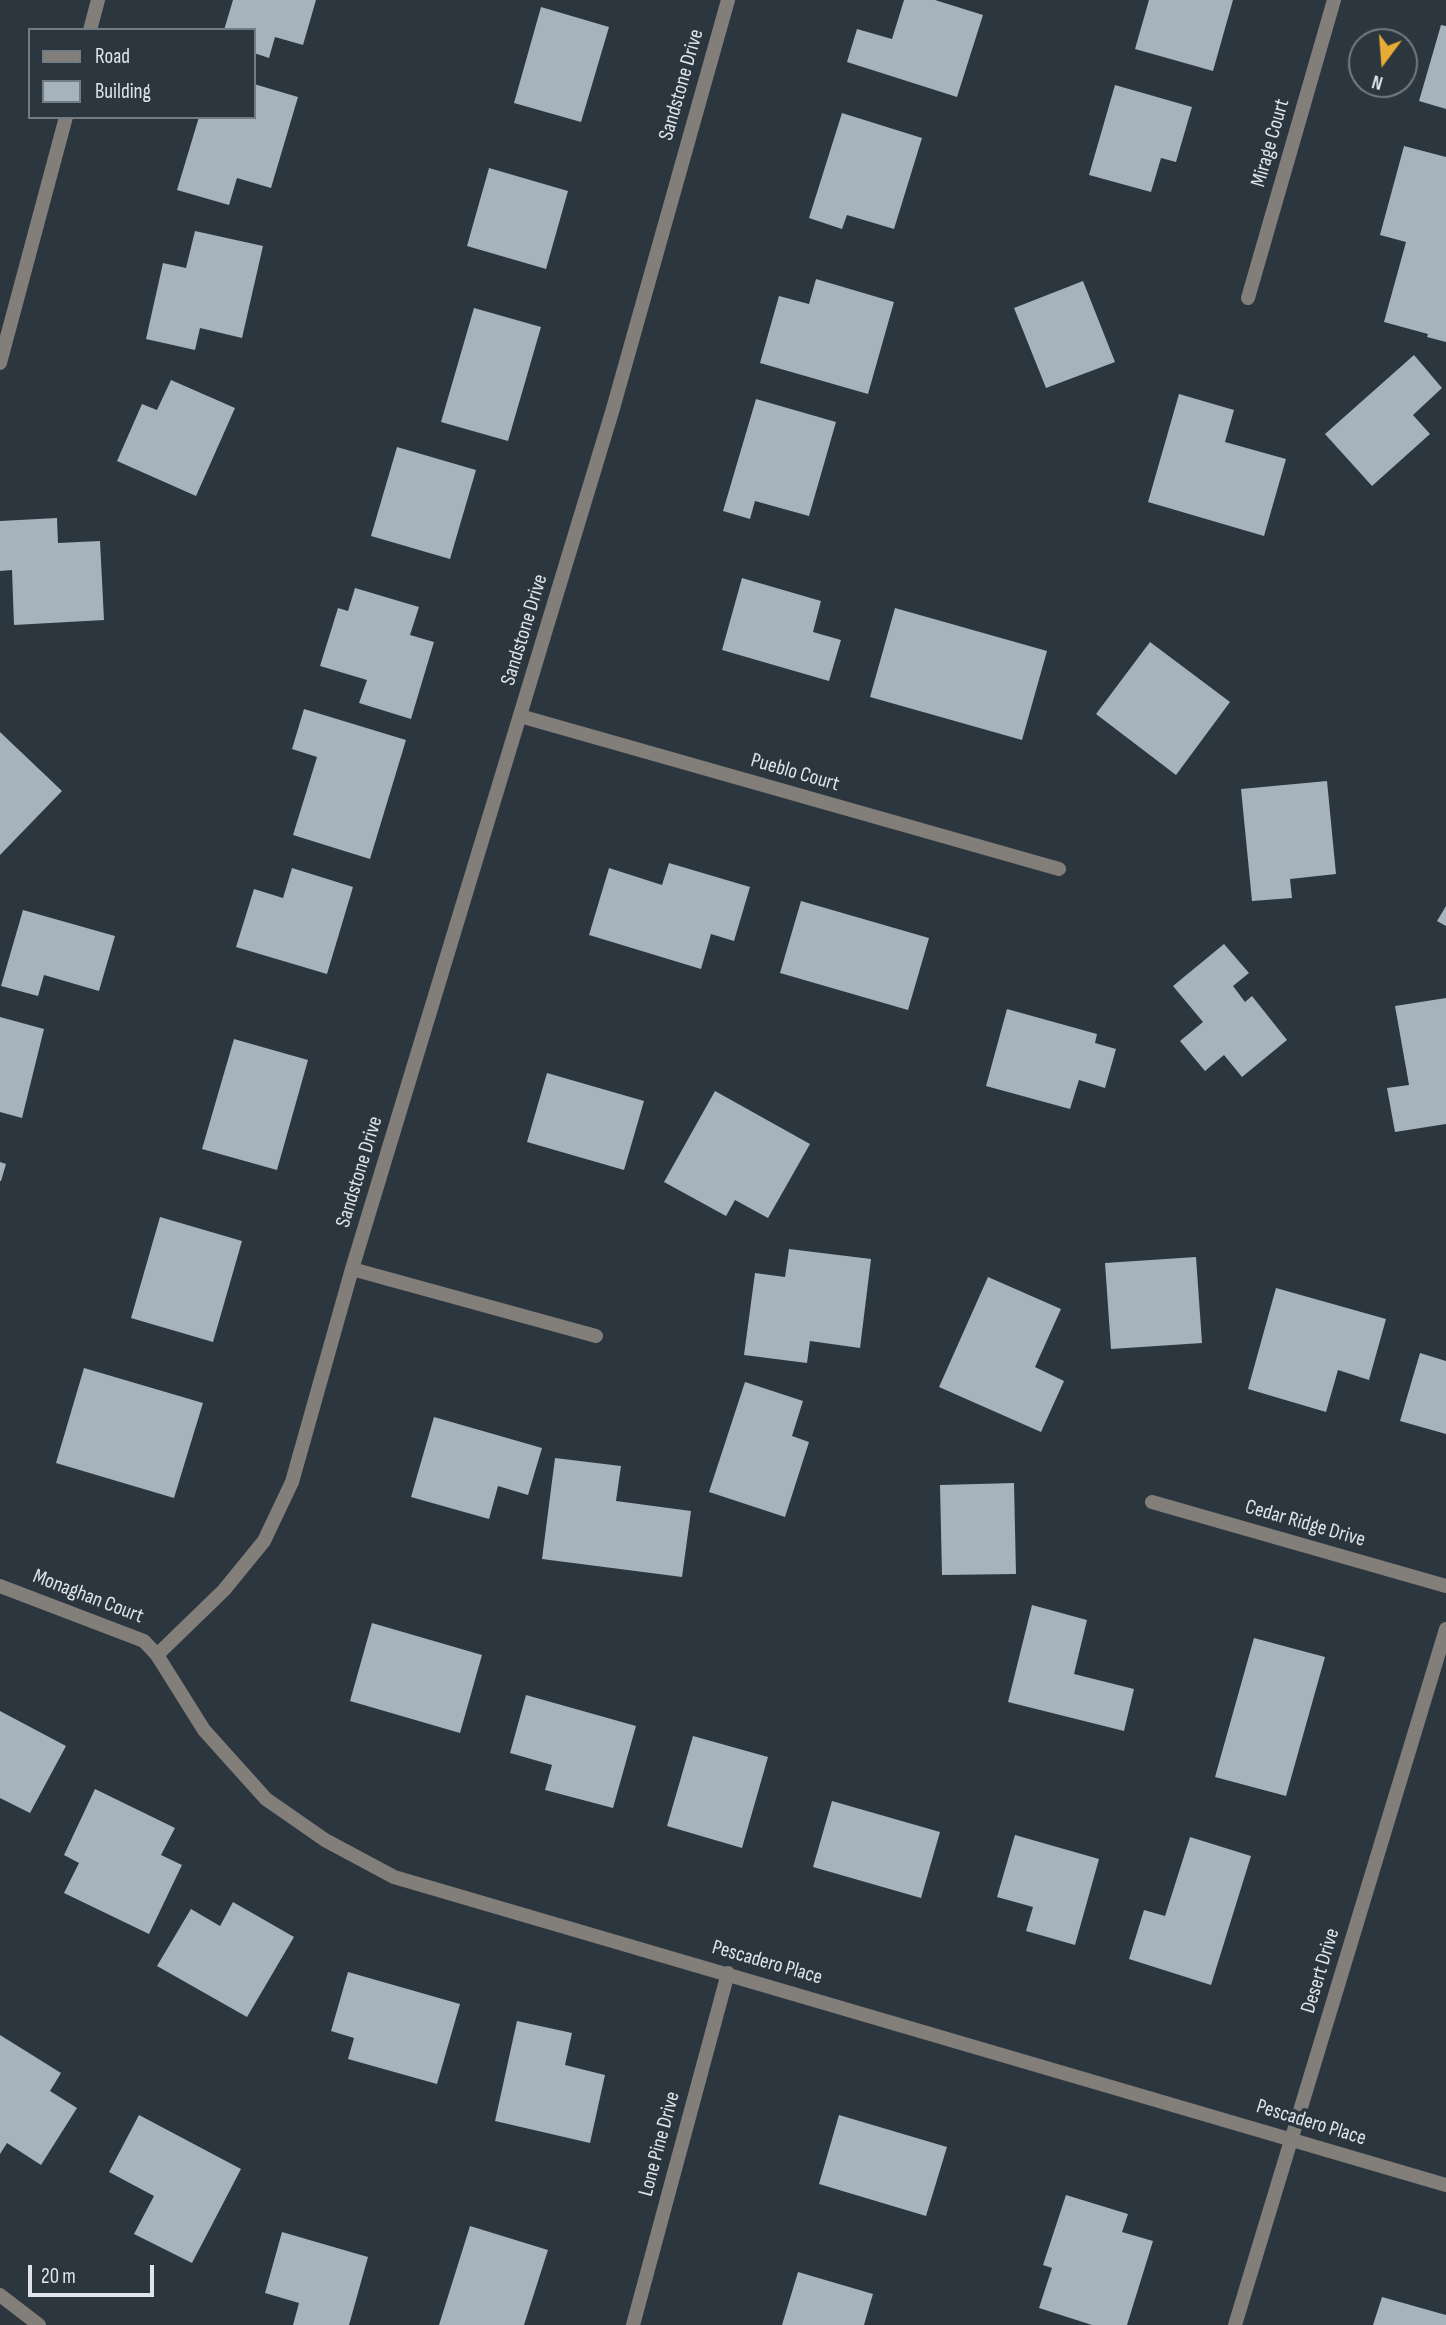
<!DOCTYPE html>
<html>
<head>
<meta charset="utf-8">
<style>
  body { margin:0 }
  #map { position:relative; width:1446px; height:2325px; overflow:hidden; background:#2c363e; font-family:"Sofia Sans Condensed",sans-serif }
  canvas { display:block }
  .legend { position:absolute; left:28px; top:28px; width:228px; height:91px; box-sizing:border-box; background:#2c363e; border:2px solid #737c82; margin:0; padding:9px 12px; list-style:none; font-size:21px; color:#dee4e9 }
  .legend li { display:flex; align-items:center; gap:14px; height:35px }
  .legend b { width:35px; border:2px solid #737c82 }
  .north { position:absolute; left:1348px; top:28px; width:70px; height:70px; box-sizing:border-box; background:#2c363e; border:2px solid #737c82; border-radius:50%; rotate:196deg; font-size:19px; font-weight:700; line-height:28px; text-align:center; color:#dee4e9 }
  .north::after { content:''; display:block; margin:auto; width:24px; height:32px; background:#e7ac36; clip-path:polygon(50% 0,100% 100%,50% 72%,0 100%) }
  .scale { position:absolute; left:28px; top:2265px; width:126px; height:32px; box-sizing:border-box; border:4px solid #dee4e9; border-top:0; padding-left:9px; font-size:21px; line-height:24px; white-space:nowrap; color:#dee4e9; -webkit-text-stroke:5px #2c363e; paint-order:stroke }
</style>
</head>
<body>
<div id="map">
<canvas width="1446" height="2325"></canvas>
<ul class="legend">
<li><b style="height:9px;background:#827e79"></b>Road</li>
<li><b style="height:19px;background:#a6b2bc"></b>Building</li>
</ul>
<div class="north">N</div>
<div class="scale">20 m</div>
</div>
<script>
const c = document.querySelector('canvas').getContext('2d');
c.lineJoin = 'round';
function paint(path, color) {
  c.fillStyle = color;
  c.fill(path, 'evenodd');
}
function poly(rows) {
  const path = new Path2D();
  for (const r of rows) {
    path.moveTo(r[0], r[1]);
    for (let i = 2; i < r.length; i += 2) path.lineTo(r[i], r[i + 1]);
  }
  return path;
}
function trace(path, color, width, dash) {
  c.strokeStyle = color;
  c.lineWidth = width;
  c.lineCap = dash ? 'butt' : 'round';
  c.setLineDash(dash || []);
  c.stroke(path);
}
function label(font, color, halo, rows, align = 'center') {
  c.font = font + ' "Sofia Sans Condensed",sans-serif';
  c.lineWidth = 7;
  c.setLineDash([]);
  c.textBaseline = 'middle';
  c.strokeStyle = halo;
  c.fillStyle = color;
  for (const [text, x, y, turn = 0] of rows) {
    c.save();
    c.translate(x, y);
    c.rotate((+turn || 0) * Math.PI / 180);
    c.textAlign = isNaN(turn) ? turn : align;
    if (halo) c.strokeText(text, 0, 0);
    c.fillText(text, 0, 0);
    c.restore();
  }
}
const building = poly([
  [233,0,316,0,303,45,275,37,269,58,254,53,254,30,224,30],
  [904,0,935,0,983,15,957,97,847,62,857,29,892,39],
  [1149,0,1233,0,1213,71,1135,49],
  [541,7,609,27,581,122,514,103],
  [1441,25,1446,26,1446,109,1419,101],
  [254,84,298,97,271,188,237,178,229,205,177,190,199,117,254,117],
  [1115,85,1192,107,1176,162,1161,158,1151,192,1089,175],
  [842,113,922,138,894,229,847,215,842,229,809,218],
  [1404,146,1446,157,1446,342,1427,337,1428,334,1384,322,1406,242,1380,235],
  [489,168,568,191,546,269,467,246],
  [195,231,263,246,242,338,200,328,195,350,146,339,163,263,186,268],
  [816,279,894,302,868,394,760,363,779,296,809,304],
  [1083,281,1115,362,1046,388,1014,308],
  [474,308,541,327,508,441,441,422],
  [1414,355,1442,388,1413,415,1430,434,1372,486,1325,434],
  [171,380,235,408,196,496,117,461,142,404,157,410],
  [1179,394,1234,410,1225,442,1286,459,1264,536,1148,502],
  [756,399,836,422,809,516,755,501,750,519,723,511],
  [397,447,476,470,450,559,371,536],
  [57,518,58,543,100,541,104,620,14,625,12,570,0,571,0,521],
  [742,578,821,601,813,632,841,640,829,681,722,650],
  [355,588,419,607,410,635,434,642,411,719,359,703,367,680,320,666,338,608,348,611],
  [895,608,1047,651,1022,740,870,697],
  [1150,642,1230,702,1176,775,1096,714],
  [304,709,406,740,370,859,293,835,317,757,292,749],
  [0,732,62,791,0,855],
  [1327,781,1336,874,1290,879,1292,898,1252,901,1241,789],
  [669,863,750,887,734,941,711,934,701,969,589,935,609,868,662,885],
  [292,868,353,887,327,974,236,947,254,889,283,898],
  [801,901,929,938,908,1010,780,973],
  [1446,906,1446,926,1437,921],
  [23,910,115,936,99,991,44,975,38,996,1,986],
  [1224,944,1249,973,1233,986,1245,1002,1252,996,1287,1040,1242,1077,1224,1055,1205,1071,1180,1041,1203,1022,1173,986],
  [1446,998,1446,1124,1395,1132,1387,1088,1409,1085,1395,1006],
  [1007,1009,1097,1034,1095,1043,1116,1049,1105,1088,1079,1080,1070,1109,986,1086],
  [0,1017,44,1029,22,1118,0,1112],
  [234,1039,308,1060,277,1170,202,1149],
  [547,1073,644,1101,624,1170,527,1142],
  [715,1091,810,1144,768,1218,735,1200,726,1216,664,1182],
  [0,1162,6,1164,1,1181,0,1181],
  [160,1217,242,1241,213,1342,131,1318],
  [789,1249,871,1259,860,1348,810,1341,807,1363,744,1355,755,1273,785,1277],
  [1196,1257,1202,1343,1111,1349,1105,1263],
  [988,1277,1061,1309,1035,1367,1064,1381,1041,1432,939,1387],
  [1276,1288,1386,1319,1369,1380,1338,1370,1326,1412,1248,1389],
  [1420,1353,1446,1361,1446,1434,1400,1421],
  [84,1368,203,1403,174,1498,56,1463],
  [745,1382,803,1401,792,1436,809,1442,785,1517,709,1492],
  [434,1417,542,1448,528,1495,498,1486,489,1519,411,1497],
  [555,1458,621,1466,616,1501,691,1511,682,1577,542,1559],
  [1014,1483,1016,1574,942,1575,940,1485],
  [1032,1605,1087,1620,1074,1674,1134,1689,1124,1731,1008,1702],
  [372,1623,482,1655,460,1733,350,1701],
  [1254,1638,1325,1657,1286,1796,1215,1777],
  [526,1695,636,1726,613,1808,545,1790,552,1765,510,1753],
  [0,1711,66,1746,30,1813,0,1798],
  [693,1736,768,1757,742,1848,667,1826],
  [95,1789,175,1828,161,1855,182,1865,149,1934,64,1893,79,1863,64,1855],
  [832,1801,940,1832,921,1898,813,1867],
  [1015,1835,1099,1859,1075,1945,1026,1931,1033,1907,997,1897],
  [1190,1837,1251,1856,1211,1985,1129,1959,1144,1910,1165,1916],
  [233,1902,294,1937,247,2017,157,1966,191,1909,220,1926],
  [348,1972,460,2004,437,2084,348,2059,354,2038,331,2031],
  [517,2021,572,2033,565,2065,605,2075,590,2143,495,2121],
  [0,2035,61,2073,50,2091,77,2108,41,2165,7,2143,0,2154],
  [139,2115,241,2169,192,2263,134,2234,154,2196,109,2172],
  [839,2115,947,2147,926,2216,819,2184],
  [1066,2195,1128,2214,1122,2232,1153,2241,1127,2325,1092,2325,1039,2308,1052,2268,1043,2265],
  [470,2226,548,2250,524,2325,439,2325],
  [282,2232,368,2257,349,2325,293,2325,299,2303,265,2293],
  [798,2272,873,2294,864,2325,782,2325],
  [1382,2297,1446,2315,1446,2325,1373,2325]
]);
const street = poly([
  [90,30,98,0],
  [1248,298,1334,0],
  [0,363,66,117],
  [520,716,1059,869],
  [352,1269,596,1336],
  [1152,1502,1446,1586],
  [0,1586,144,1641,157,1655,204,1730,266,1799,325,1840,394,1877,1446,2185],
  [157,1655,224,1590,264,1541,292,1482,352,1269,612,412,728,0],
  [0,2295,39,2325],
  [633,2325,728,1973],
  [1235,2325,1446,1629]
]);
const streetNames = [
  ["Sandstone Drive",682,85,-74],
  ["Mirage Court",1271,143,-74],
  ["Sandstone Drive",525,630,-73],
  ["Pueblo Court",795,773,16],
  ["Sandstone Drive",360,1172,-73],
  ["Cedar Ridge Drive",1305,1524,16],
  ["Monaghan Court",88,1597,21],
  ["Pescadero Place",767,1963,16],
  ["Desert Drive",1321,1971,-73],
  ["Pescadero Place",1311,2123,17],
  ["Lone Pine Drive",660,2144,-75]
];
paint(building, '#a6b2bc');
trace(street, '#827e79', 14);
label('21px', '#dee4e9', '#2c363e', streetNames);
</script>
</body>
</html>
